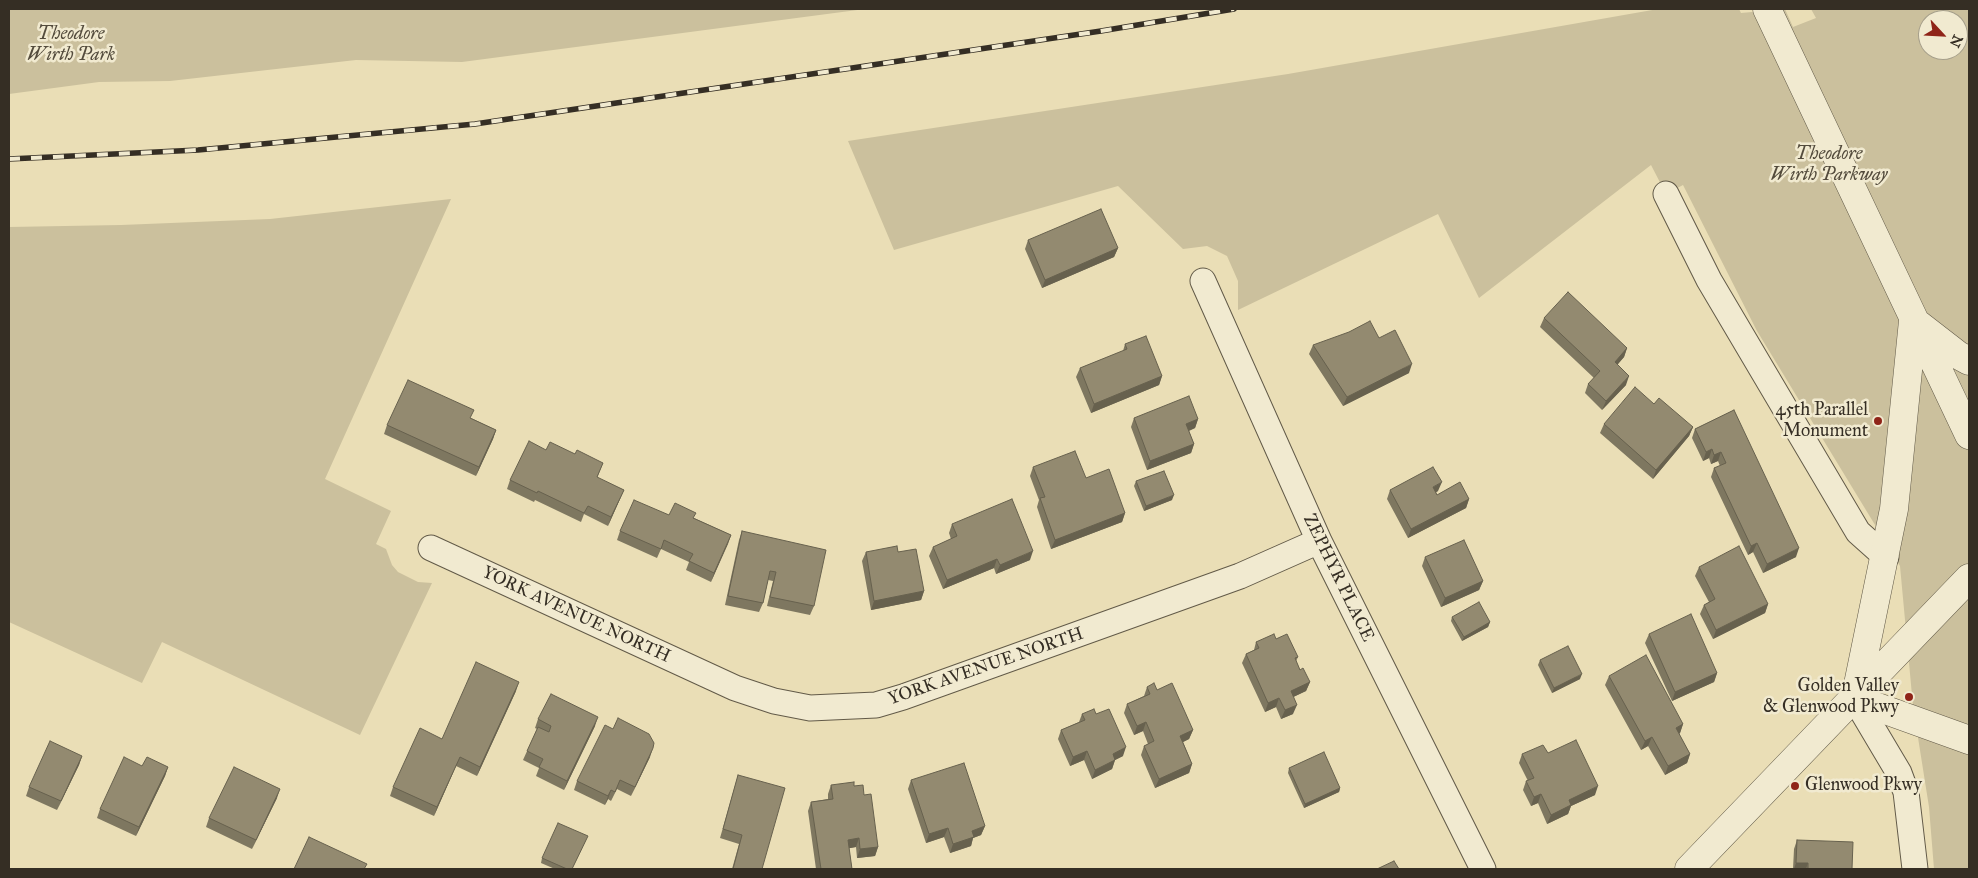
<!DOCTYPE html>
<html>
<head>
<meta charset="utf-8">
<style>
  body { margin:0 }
  #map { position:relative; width:1978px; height:878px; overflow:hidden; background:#eadeb6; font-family:"IM FELL Great Primer",serif }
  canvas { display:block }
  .frame { position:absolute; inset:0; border:10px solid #352e24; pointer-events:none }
  .north { position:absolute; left:1918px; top:10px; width:50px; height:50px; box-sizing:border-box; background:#f1ead0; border:1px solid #a69f8b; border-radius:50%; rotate:115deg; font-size:14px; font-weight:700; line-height:20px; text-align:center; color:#352e24 }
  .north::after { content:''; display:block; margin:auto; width:18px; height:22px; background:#8f2418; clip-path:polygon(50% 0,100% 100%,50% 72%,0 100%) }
</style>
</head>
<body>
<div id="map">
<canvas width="1978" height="878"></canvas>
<div class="frame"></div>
<div class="north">N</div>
</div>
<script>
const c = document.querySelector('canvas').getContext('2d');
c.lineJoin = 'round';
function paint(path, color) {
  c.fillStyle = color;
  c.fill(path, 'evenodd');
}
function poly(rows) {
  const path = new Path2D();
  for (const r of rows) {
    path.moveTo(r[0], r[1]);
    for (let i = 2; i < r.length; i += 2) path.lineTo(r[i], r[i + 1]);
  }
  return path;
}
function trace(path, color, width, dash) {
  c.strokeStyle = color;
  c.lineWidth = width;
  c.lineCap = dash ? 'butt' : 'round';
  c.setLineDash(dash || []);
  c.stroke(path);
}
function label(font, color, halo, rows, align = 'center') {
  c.font = font + ' "IM FELL Great Primer",serif';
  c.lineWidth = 5;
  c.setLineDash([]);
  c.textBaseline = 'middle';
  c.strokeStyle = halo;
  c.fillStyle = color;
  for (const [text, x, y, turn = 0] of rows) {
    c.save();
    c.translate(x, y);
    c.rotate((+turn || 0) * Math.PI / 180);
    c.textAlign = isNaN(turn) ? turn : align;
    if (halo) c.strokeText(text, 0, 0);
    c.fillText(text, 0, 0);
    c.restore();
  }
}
const green = poly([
  [9,9,865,9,462,62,356,60,170,81,99,82,9,94],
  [1658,9,1739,9,1741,13,1785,9,1793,27,1816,18,1811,9,1969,9,1969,869,1934,869,1929,807,1913,706,1900,566,1757,331,1683,185,1666,194,1651,165,1479,298,1438,214,1238,310,1238,281,1227,256,1207,246,1183,249,1118,186,894,250,848,141,1288,74],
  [1928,20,1958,20,1958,50,1928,50],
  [451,199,325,479,391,511,376,544,386,549,392,565,398,572,418,582,432,583,360,735,162,642,142,683,9,622,9,227,121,225,270,219]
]);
const minor = poly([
  [1666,194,1709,280,1858,532,1886,557],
  [1203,281,1319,541,1483,869],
  [431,548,735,688,774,701,810,708,876,705,903,697,1240,576,1319,541],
  [1855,699,1899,773,1906,792,1915,869]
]);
const tertiary = poly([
  [1767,9,1969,435],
  [1918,324,1958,355,1969,361],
  [1855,699,1894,509,1913,321],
  [1855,699,1969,740],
  [1689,869,1969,578]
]);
const rail = poly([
  [9,159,198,150,475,124,1101,31,1234,9]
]);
const wall = poly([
  [1028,240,1118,248,1114,257,1042,288,1025,249],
  [1544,318,1627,348,1624,357,1617,365,1626,385,1602,410,1585,393,1588,384,1594,378,1540,327],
  [1379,338,1409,373,1343,406,1309,354,1313,345],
  [1125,344,1162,376,1159,385,1091,413,1076,377,1080,368,1123,351],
  [1654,404,1693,427,1689,436,1653,479,1600,433,1604,424],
  [1734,410,1796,557,1763,573,1753,552,1748,555,1711,477,1714,468,1720,466,1718,461,1711,464,1709,458,1703,461,1692,438,1695,429],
  [471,418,496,430,493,439,476,476,384,434,387,425],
  [1134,418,1198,419,1195,428,1189,431,1194,444,1191,453,1147,470,1131,427],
  [546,450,575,454,603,463,597,478,624,490,608,526,584,514,581,522,535,500,534,502,507,489,510,480],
  [1033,467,1086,478,1125,513,1122,522,1051,549,1037,507,1039,500,1030,476],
  [1136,481,1172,500,1144,511,1134,486],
  [1390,490,1438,491,1436,492,1437,495,1469,499,1466,508,1408,538,1387,499],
  [669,515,694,518,731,535,711,582,686,570,689,562,661,549,657,558,617,540,620,531],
  [952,524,1030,560,996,574,994,568,943,589,929,556,933,547,951,539,949,533],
  [742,531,814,606,810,615,767,606,773,581,768,580,763,603,759,612,725,605,739,540],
  [866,552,898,552,924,591,921,600,871,610,862,561],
  [1425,557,1483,581,1479,590,1441,607,1422,566],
  [1699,567,1768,604,1765,613,1713,639,1700,614,1704,605,1709,602,1695,576],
  [1452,617,1490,622,1488,627,1462,641,1451,621],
  [1649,634,1717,673,1714,682,1672,701,1645,643],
  [1276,639,1298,657,1296,661,1300,670,1310,682,1306,691,1293,697,1293,714,1281,719,1276,707,1265,712,1242,663,1246,654,1254,650,1256,642],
  [1540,660,1580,679,1552,693,1538,665],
  [1609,676,1683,724,1680,733,1679,734,1690,754,1687,763,1665,775,1648,746,1641,750,1605,685],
  [1147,687,1157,690,1193,730,1189,739,1183,742,1192,764,1189,773,1155,788,1141,755,1144,746,1148,744,1143,731,1134,735,1124,713,1127,704,1144,696],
  [516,691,477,776,456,766,434,816,390,796,393,787,442,739],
  [1082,714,1096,714,1123,756,1115,760,1112,769,1092,779,1084,760,1070,766,1058,739,1061,730,1079,722],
  [538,719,595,726,564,790,536,776,539,768,523,760,537,729,535,728],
  [1548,753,1595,795,1571,806,1568,814,1547,824,1538,803,1531,806,1523,790,1526,781,1528,781,1519,763,1522,754],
  [82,756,79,765,57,810,26,796,29,787],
  [650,757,631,796,617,789,611,801,608,799,605,805,574,790,577,781],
  [142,766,168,767,165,776,136,836,97,818,100,809],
  [1289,768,1340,788,1339,792,1304,808,1288,773],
  [738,775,762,869,732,869,739,844,720,838],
  [911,780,985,826,981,835,973,838,971,846,950,853,944,837,926,843,908,789],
  [831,785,854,786,864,795,878,847,875,856,857,858,856,847,849,848,852,869,816,869,808,811,811,802,828,799,828,794],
  [277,798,252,849,206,827,209,818],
  [586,840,572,869,555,869,541,863,542,858],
  [1797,840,1852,869,1793,869,1794,849]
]);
const shadedWall = poly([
  [1118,248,1114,257,1042,288,1045,280],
  [1627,348,1624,357,1612,371,1615,362],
  [1412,364,1409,373,1343,406,1347,397],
  [1162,376,1159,385,1091,413,1094,404],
  [1629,376,1626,385,1602,410,1606,401],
  [1198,419,1195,428,1183,433,1186,424],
  [1693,427,1689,436,1653,479,1656,470],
  [496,430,493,439,476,476,479,467],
  [1194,444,1191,453,1147,470,1150,461],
  [1712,449,1709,458,1703,461,1706,452],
  [1721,452,1718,461,1711,464,1714,455],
  [1442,482,1438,491,1430,496,1433,487],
  [624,490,608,526,611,517],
  [1174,495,1172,500,1144,511,1146,506],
  [1469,499,1466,508,1408,538,1411,529],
  [1125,513,1122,522,1051,549,1055,540],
  [731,535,728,544,711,582,714,573],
  [1757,543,1753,552,1748,555,1751,546],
  [1799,548,1796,557,1763,573,1767,564],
  [1033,551,1030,560,996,574,1000,565],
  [997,559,994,568,943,589,947,580],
  [1483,581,1479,590,1441,607,1445,598],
  [924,591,921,600,871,610,874,601],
  [1768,604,1765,613,1713,639,1716,630],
  [1490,622,1488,627,1462,641,1464,637],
  [1717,673,1714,682,1672,701,1675,692],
  [1582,674,1580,679,1552,693,1554,688],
  [519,682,516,691,477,776,480,767],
  [1310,682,1306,691,1287,700,1291,691],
  [1279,698,1276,707,1265,712,1268,703],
  [1297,705,1293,714,1281,719,1285,710],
  [598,717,595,726,564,790,567,781],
  [1146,722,1143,731,1134,735,1137,726],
  [1683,724,1680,733,1673,737,1676,728],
  [1193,730,1189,739,1177,745,1180,736],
  [1652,737,1648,746,1641,750,1645,741],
  [1126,747,1123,756,1109,763,1113,754],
  [653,748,650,757,631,796,635,787],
  [1087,751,1084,760,1070,766,1073,757],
  [1690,754,1687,763,1665,775,1668,766],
  [82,756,79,765,57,810,61,801],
  [460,757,456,766,434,816,437,807],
  [1115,760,1112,769,1092,779,1095,770],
  [1192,764,1189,773,1155,788,1159,779],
  [168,767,165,776,136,836,139,827],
  [1598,786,1595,795,1571,806,1568,814,1547,824,1551,815,1569,800],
  [1340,788,1339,792,1304,808,1305,804],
  [280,789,277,798,252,849,256,840],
  [611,790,608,799,605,805,608,796],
  [1541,794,1538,803,1531,806,1534,797],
  [985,826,981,835,973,838,971,846,950,853,953,844,972,831],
  [948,828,944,837,926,843,929,834],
  [859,838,856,847,845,849,848,840],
  [878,847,875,856,857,858,860,849],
  [1796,863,1808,863,1806,869,1794,869]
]);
const building = poly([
  [1101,209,1118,248,1045,280,1028,240,1101,209],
  [1568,292,1627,348,1615,362,1629,376,1606,401,1588,384,1600,371,1544,318,1568,292],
  [1370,321,1379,338,1395,330,1412,364,1347,397,1313,345,1349,332,1370,321],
  [1146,336,1162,376,1094,404,1080,368,1127,349,1125,344,1146,336],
  [408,380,474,410,470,418,496,430,479,467,387,425,408,380],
  [1635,387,1654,404,1659,398,1693,427,1656,470,1604,424,1635,387],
  [1189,396,1198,419,1186,424,1194,444,1150,461,1134,418,1189,396],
  [1734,410,1799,548,1767,564,1757,543,1751,546,1714,468,1726,463,1721,452,1714,455,1712,449,1706,452,1695,429,1734,410],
  [529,441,546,450,550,442,575,454,577,450,603,463,597,477,624,490,611,517,588,506,584,513,538,491,537,493,510,480,529,441],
  [1075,451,1086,478,1109,469,1125,513,1055,540,1040,498,1045,497,1033,467,1075,451],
  [1433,467,1442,482,1433,487,1437,495,1460,482,1469,499,1411,529,1390,490,1433,467],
  [1164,471,1174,495,1146,506,1136,481,1164,471],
  [1012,499,1033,551,1000,565,997,559,947,580,933,547,957,536,952,524,1012,499],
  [634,500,669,515,675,503,696,513,693,518,731,535,714,573,689,561,693,554,664,540,661,549,620,531,634,500],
  [742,531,826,550,814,606,770,597,776,572,770,571,763,603,728,596,742,531],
  [1464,540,1483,581,1445,598,1425,557,1464,540],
  [897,546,898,552,916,549,924,591,874,601,866,552,897,546],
  [1739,546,1768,604,1716,630,1704,605,1715,599,1699,567,1739,546],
  [1479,602,1490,622,1464,637,1452,617,1479,602],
  [1691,614,1717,673,1675,692,1649,634,1691,614],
  [1274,634,1276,639,1287,634,1298,657,1295,658,1300,670,1303,668,1310,682,1291,691,1297,705,1285,710,1279,698,1268,703,1246,654,1259,648,1256,642,1274,634],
  [1568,646,1582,674,1554,688,1540,660,1568,646],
  [1646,655,1683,724,1676,728,1690,754,1668,766,1652,737,1645,741,1609,676,1646,655],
  [476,662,519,682,480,767,460,757,437,807,393,787,420,728,442,739,476,662],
  [1154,683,1157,690,1172,683,1193,730,1180,736,1192,764,1159,779,1144,746,1154,741,1146,722,1137,726,1127,704,1150,694,1147,687,1154,683],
  [551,694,598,717,567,781,539,767,543,759,527,751,538,727,549,732,551,726,538,719,551,694],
  [1094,709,1096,714,1109,709,1126,747,1113,754,1115,760,1095,770,1087,751,1073,757,1061,730,1085,720,1082,714,1094,709],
  [618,718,649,734,654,743,653,748,635,787,620,780,615,792,611,790,608,796,577,781,605,725,613,729,618,718],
  [1576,740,1598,786,1569,800,1571,805,1551,815,1541,794,1534,797,1526,781,1534,778,1522,754,1543,745,1548,753,1576,740],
  [50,741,82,756,61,801,29,787,50,741],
  [1324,752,1340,788,1305,804,1289,768,1324,752],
  [124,757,142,766,147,757,168,767,139,827,100,809,124,757],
  [964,763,985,826,972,831,974,837,953,844,948,828,929,834,911,780,964,763],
  [234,767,280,789,256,840,209,818,234,767],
  [738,775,785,788,762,869,733,869,742,835,723,829,738,775],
  [854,782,854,786,863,785,864,795,871,794,878,847,860,849,859,838,848,840,852,869,821,869,811,802,833,799,831,785,854,782],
  [558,823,588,836,572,869,567,869,542,858,558,823],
  [309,837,367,864,364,869,294,869,309,837],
  [1797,840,1853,842,1852,869,1808,869,1808,863,1796,863,1797,840],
  [1394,861,1399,869,1377,869,1394,861]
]);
const markers = [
  [1878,421,5,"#8f2418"],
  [1909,697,5,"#8f2418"],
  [1795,786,5,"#8f2418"]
];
const parkNames = [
  ["Theodore",71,35],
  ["Wirth Park",71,56],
  ["Theodore",1829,155],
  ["Wirth Parkway",1829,176]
];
const poiNames = [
  ["45th Parallel",1868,411],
  ["Monument",1868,432],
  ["Golden Valley",1899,687],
  ["& Glenwood Pkwy",1899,708],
  ["Glenwood Pkwy",1805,786,"left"]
];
const streetNames = [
  ["ZEPHYR PLACE",1338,578,64],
  ["YORK AVENUE NORTH",576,615,25],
  ["YORK AVENUE NORTH",986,667,-19]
];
paint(green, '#cbc09d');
trace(minor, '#625a48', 27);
trace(tertiary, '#625a48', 29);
trace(minor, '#f1ead0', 25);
trace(tertiary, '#f1ead0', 28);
trace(rail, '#352e24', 5.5);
trace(rail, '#f1ead0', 4, [11]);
paint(wall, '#7e7760');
paint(shadedWall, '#67614e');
paint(building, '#938a70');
trace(building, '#67614e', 1);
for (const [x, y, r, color] of markers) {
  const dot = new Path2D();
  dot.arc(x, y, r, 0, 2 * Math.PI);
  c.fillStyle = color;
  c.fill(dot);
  trace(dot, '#f1ead0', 2);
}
label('italic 18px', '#534b3c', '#f1ead0', parkNames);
label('18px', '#352e24', '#f1ead0', poiNames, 'right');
label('18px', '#352e24', '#f1ead0', streetNames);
</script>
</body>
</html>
